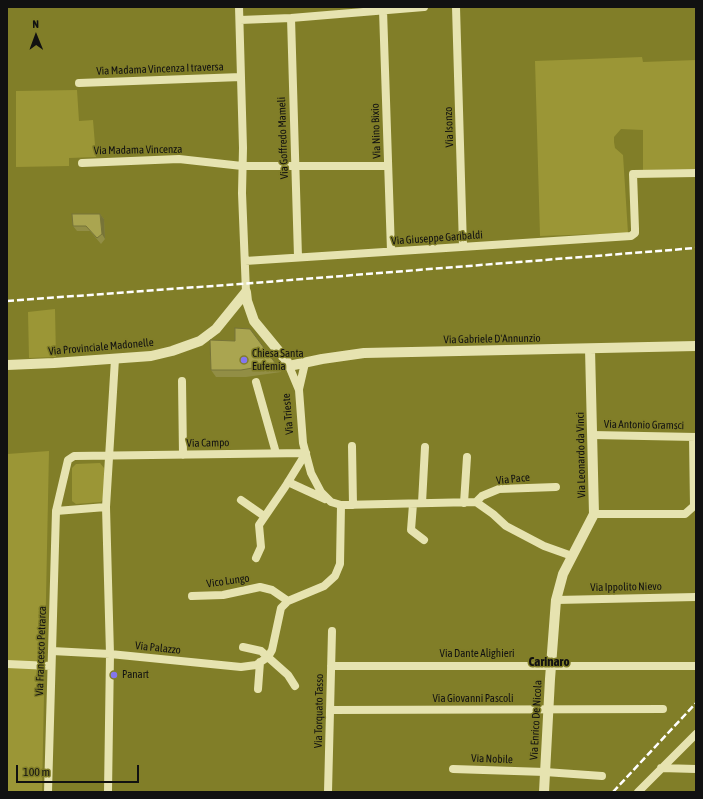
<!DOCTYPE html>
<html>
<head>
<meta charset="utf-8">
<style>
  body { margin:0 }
  #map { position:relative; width:703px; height:799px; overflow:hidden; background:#817e28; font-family:"Asap Condensed",sans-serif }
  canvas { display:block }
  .frame { position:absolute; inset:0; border:8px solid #111; pointer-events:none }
  .north { position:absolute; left:16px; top:16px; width:40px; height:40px; -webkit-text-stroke:3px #817e28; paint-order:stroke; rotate:359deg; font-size:11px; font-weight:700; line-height:16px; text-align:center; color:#111 }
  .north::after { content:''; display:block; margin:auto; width:14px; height:18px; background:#111; clip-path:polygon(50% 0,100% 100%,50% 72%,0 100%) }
  .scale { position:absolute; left:16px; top:765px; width:123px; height:18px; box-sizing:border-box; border:2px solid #111; border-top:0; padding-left:5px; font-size:12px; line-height:14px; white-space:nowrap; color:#111; -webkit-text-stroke:3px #817e28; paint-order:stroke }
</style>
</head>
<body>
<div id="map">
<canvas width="703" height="799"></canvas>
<div class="frame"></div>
<div class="north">N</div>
<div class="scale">100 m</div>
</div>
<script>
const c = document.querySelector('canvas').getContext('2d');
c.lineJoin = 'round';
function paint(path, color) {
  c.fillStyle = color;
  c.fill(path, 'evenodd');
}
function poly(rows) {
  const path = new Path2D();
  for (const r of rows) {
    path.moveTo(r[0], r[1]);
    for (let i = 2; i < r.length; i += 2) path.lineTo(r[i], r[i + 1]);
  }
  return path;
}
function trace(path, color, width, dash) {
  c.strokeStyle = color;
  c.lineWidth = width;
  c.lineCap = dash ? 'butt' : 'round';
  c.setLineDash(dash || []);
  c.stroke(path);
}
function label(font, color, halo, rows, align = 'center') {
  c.font = font + ' "Asap Condensed",sans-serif';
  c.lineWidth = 3;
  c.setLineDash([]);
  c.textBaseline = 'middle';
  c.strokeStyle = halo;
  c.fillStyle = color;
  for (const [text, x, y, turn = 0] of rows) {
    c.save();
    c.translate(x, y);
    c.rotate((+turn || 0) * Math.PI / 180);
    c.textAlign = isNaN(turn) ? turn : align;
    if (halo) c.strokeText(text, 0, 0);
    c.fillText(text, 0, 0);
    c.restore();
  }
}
const green = poly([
  [642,57,643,62,696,60,696,169,643,170,643,130,621,129,614,137,614,142,615,148,623,155,628,233,540,236,535,61],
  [77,90,79,121,93,120,96,157,69,158,69,166,16,167,16,91],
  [55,309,56,357,29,358,28,312],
  [49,451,42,792,7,792,7,454],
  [100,463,104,468,104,498,101,502,76,504,72,501,72,468,76,464]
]);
const minor = poly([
  [239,7,243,148,242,193,246,292],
  [456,7,463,247],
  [383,10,391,251],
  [291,18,298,257],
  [240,20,291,18,424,7],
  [79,83,241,77],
  [82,163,179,159,242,166,388,166],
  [245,261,631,236,635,233,635,229,633,174,696,173],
  [289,366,299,390,303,443,311,473,321,492,331,502,341,505,476,502],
  [182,381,183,455],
  [256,382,276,453],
  [299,389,305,363],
  [592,435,696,437],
  [352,446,353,505],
  [288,482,325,499],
  [241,500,264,516],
  [476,502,493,514,506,526,544,546,572,556],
  [476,502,482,496,499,489,556,487],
  [422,503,425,447],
  [464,503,467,457],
  [413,504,411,530,424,540],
  [106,507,110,654,108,792],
  [56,511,106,507,115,359],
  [594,514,685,514,694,506,693,437],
  [256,558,261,547,259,525,285,487,306,453],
  [192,596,223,595,260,587,272,590,288,601],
  [556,600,696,597],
  [243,647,261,651,288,675,295,686],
  [52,651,110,654,241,667,256,665,268,657,272,650,281,608,288,601,324,586,335,576,340,564,341,505],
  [7,664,51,666],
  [331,666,696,666],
  [258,689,260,662],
  [330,710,663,709],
  [661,768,696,769],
  [453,769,545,772,602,776],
  [48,792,56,511,68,460,74,456,306,453],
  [328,792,332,631],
  [638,792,696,734]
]);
const tertiary = poly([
  [246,292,247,301,254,321,286,360,289,366,322,359,364,353,696,346],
  [7,365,54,363,151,356,172,351,200,341,216,329,246,292],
  [544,792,550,679,556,600,563,574,594,514,590,349]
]);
const rail = poly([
  [7,301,253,283,696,248],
  [613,792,696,703]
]);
const wall = poly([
  [100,214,104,219,105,239,101,244,90,231,77,231,73,226],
  [276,364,281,372,246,377,216,377,211,370]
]);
const shadedWall = poly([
  [100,214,104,219,105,239,102,234]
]);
const building = poly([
  [72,214,100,214,102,234,97,238,86,226,73,226,72,214],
  [235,328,250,329,276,364,241,370,211,370,210,340,235,341,235,328]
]);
const markers = [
  [244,360,4,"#8476ee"],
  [114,675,4,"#8476ee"]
];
const streetNames = [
  ["Via Madama Vincenza I traversa",160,69,-2],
  ["Via Isonzo",449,127,-92],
  ["Via Nino Bixio",376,131,-92],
  ["Via Goffredo Mameli",283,138,-92],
  ["Via Madama Vincenza",138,150,-1],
  ["Via Giuseppe Garibaldi",437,238,-4],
  ["Via Gabriele D'Annunzio",492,339,-1],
  ["Via Provinciale Madonelle",101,347,-5],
  ["Via Trieste",288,414,-95],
  ["Via Antonio Gramsci",644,425,1],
  ["Via Campo",208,443,-1],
  ["Via Leonardo da Vinci",581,455,-91],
  ["Via Pace",513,479,-6],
  ["Vico Lungo",228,581,-8],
  ["Via Ippolito Nievo",626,587,-1],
  ["Via Palazzo",158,648,6],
  ["Via Francesco Petrarca",41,651,-88],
  ["Via Dante Alighieri",477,654],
  ["Via Giovanni Pascoli",473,699],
  ["Via Torquato Tasso",319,711,-89],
  ["Via Enrico De Nicola",536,720,-87],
  ["Via Nobile",492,759,2]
];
const poiNames = [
  ["Chiesa Santa",252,354],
  ["Eufemia",252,367],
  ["Panart",122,675]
];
const quarterNames = [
  ["Carinaro",549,662]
];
paint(green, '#9b9636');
trace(minor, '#e6e3b0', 8);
trace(tertiary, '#e6e3b0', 10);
trace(rail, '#fff', 2.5, [7, 3]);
paint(wall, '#928e45');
paint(shadedWall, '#777438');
paint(building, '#aaa550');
trace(building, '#777438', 1);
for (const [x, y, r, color] of markers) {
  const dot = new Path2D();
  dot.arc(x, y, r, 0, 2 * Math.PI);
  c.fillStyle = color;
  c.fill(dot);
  trace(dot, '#817e28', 1.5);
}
label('11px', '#111', '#817e28', streetNames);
label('11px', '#111', '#817e28', poiNames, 'left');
label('bold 13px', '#111', '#817e28', quarterNames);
</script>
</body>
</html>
